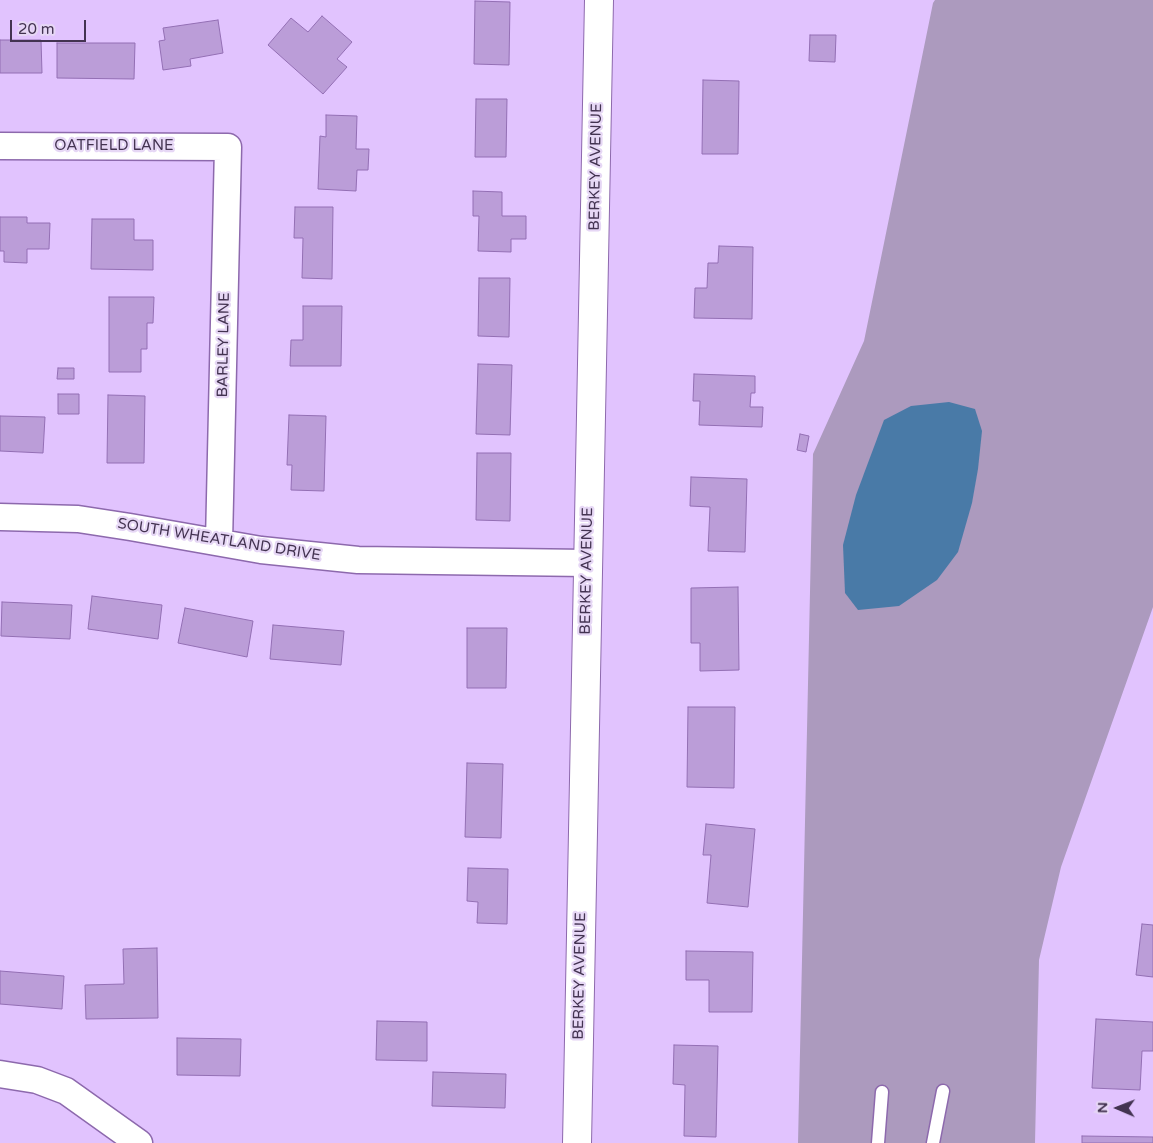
<!DOCTYPE html>
<html>
<head>
<meta charset="utf-8">
<style>
  body { margin:0 }
  #map { position:relative; width:1153px; height:1143px; overflow:hidden; background:#e1c3fe; font-family:"Varela Round",sans-serif }
  canvas { display:block }
  .north { position:absolute; left:1093px; top:1083px; width:50px; height:50px; -webkit-text-stroke:4px #e6d7f5; paint-order:stroke; rotate:271deg; font-size:14px; font-weight:700; line-height:20px; text-align:center; color:#433351 }
  .north::after { content:''; display:block; margin:auto; width:18px; height:22px; background:#433351; clip-path:polygon(50% 0,100% 100%,50% 72%,0 100%) }
  .scale { position:absolute; left:10px; top:20px; width:76px; height:22px; box-sizing:border-box; border:2px solid #433351; border-top:0; padding-left:6px; font-size:15px; line-height:18px; white-space:nowrap; color:#433351; -webkit-text-stroke:4px #e6d7f5; paint-order:stroke }
</style>
</head>
<body>
<div id="map">
<canvas width="1153" height="1143"></canvas>
<div class="north">N</div>
<div class="scale">20 m</div>
</div>
<script>
const c = document.querySelector('canvas').getContext('2d');
c.lineJoin = 'round';
function paint(path, color) {
  c.fillStyle = color;
  c.fill(path, 'evenodd');
}
function poly(rows) {
  const path = new Path2D();
  for (const r of rows) {
    path.moveTo(r[0], r[1]);
    for (let i = 2; i < r.length; i += 2) path.lineTo(r[i], r[i + 1]);
  }
  return path;
}
function trace(path, color, width, dash) {
  c.strokeStyle = color;
  c.lineWidth = width;
  c.lineCap = dash ? 'butt' : 'round';
  c.setLineDash(dash || []);
  c.stroke(path);
}
function label(font, color, halo, rows, align = 'center') {
  c.font = font + ' "Varela Round",sans-serif';
  c.lineWidth = 4.5;
  c.setLineDash([]);
  c.textBaseline = 'middle';
  c.strokeStyle = halo;
  c.fillStyle = color;
  for (const [text, x, y, turn = 0] of rows) {
    c.save();
    c.translate(x, y);
    c.rotate((+turn || 0) * Math.PI / 180);
    c.textAlign = isNaN(turn) ? turn : align;
    if (halo) c.strokeText(text, 0, 0);
    c.fillText(text, 0, 0);
    c.restore();
  }
}
const green = poly([
  [935,0,1153,0,1153,607,1061,867,1039,960,1035,1143,798,1143,813,454,864,341,933,3]
]);
const water = poly([
  [949,402,975,409,982,431,978,469,972,503,958,552,937,580,899,606,858,610,845,593,843,545,856,495,884,420,911,406]
]);
const building = poly([
  [475,1,510,2,509,65,474,64,475,1],
  [322,16,352,42,337,59,347,67,323,94,268,45,291,18,308,32,322,16],
  [218,20,223,53,190,59,191,66,163,70,159,41,165,40,163,28,218,20],
  [810,35,836,35,835,62,809,61,810,35],
  [0,40,41,40,42,73,0,73,0,40],
  [57,43,135,43,134,79,57,78,57,43],
  [703,80,739,81,738,154,702,154,703,80],
  [476,99,507,99,506,157,475,157,476,99],
  [326,115,357,116,356,149,369,149,368,170,357,170,356,191,318,189,320,136,326,137,326,115],
  [473,191,502,192,502,216,526,216,526,239,511,239,511,252,478,251,479,216,473,216,473,191],
  [295,207,333,207,332,279,302,278,303,238,294,238,295,207],
  [0,217,27,217,27,223,50,223,49,249,27,249,27,263,4,262,4,251,0,251,0,217],
  [92,219,134,219,134,240,153,240,153,270,91,269,92,219],
  [719,246,753,247,752,319,694,318,695,288,707,288,708,263,718,263,719,246],
  [479,278,510,278,509,337,478,336,479,278],
  [109,297,154,297,153,323,147,323,147,349,141,349,141,372,109,372,109,297],
  [303,306,342,306,341,366,290,366,291,340,303,340,303,306],
  [478,364,512,365,510,435,476,434,478,364],
  [58,368,74,368,74,379,57,379,58,368],
  [694,374,755,376,755,393,751,393,750,407,763,407,762,427,699,425,700,401,693,401,694,374],
  [58,394,79,394,79,414,58,414,58,394],
  [108,395,145,396,144,463,107,463,108,395],
  [289,415,326,416,324,491,291,490,292,465,287,465,289,415],
  [0,416,45,417,43,453,0,451,0,416],
  [800,434,809,436,806,452,797,450,800,434],
  [477,453,511,453,510,521,476,520,477,453],
  [691,477,747,479,745,552,708,551,710,507,690,506,691,477],
  [738,587,739,670,700,671,700,643,691,643,691,588,738,587],
  [92,596,162,605,158,639,88,629,92,596],
  [2,602,72,605,70,639,1,636,2,602],
  [185,608,253,621,247,657,178,643,185,608],
  [273,625,344,631,341,665,270,659,273,625],
  [467,628,507,628,506,688,467,688,467,628],
  [688,707,735,707,734,788,687,787,688,707],
  [467,763,503,764,501,838,465,837,467,763],
  [706,824,755,829,748,907,707,903,711,855,703,855,706,824],
  [468,868,508,869,507,924,477,923,478,902,467,901,468,868],
  [1142,924,1153,925,1153,977,1136,975,1142,924],
  [157,948,158,1018,86,1019,85,985,124,984,123,949,157,948],
  [686,951,753,952,752,1012,709,1012,709,980,686,980,686,951],
  [0,971,64,976,62,1009,0,1004,0,971],
  [1096,1019,1153,1022,1153,1051,1142,1051,1140,1090,1092,1088,1096,1019],
  [377,1021,427,1022,427,1061,376,1060,377,1021],
  [177,1038,241,1039,240,1076,177,1075,177,1038],
  [674,1045,718,1046,716,1137,684,1136,685,1085,673,1084,674,1045],
  [433,1072,506,1074,505,1108,432,1106,433,1072],
  [1082,1136,1153,1137,1153,1143,1082,1143,1082,1136]
]);
const lane = poly([
  [878,1143,882,1092],
  [933,1143,943,1091]
]);
const street = poly([
  [0,146,228,147,219,542],
  [0,517,78,519,130,527,261,550,358,560,587,563],
  [0,1074,37,1080,66,1091,139,1143]
]);
const secondary = poly([
  [577,1143,599,0]
]);
const streetNames = [
  ["OATFIELD LANE",114,146],
  ["BERKEY AVENUE",596,167,-89],
  ["BARLEY LANE",224,345,-89],
  ["SOUTH WHEATLAND DRIVE",219,540,9],
  ["BERKEY AVENUE",587,571,-89],
  ["BERKEY AVENUE",580,976,-89]
];
paint(green, '#ac9abe');
paint(water, '#497aa7');
paint(building, '#bb9dd8');
trace(building, '#936fb4', 1);
trace(lane, '#8d69ad', 15);
trace(street, '#8d69ad', 29);
trace(secondary, '#8d69ad', 30);
trace(lane, '#fff', 12);
trace(street, '#fff', 26);
trace(secondary, '#fff', 28);
label('15px', '#433351', '#e6d7f5', streetNames);
</script>
</body>
</html>
